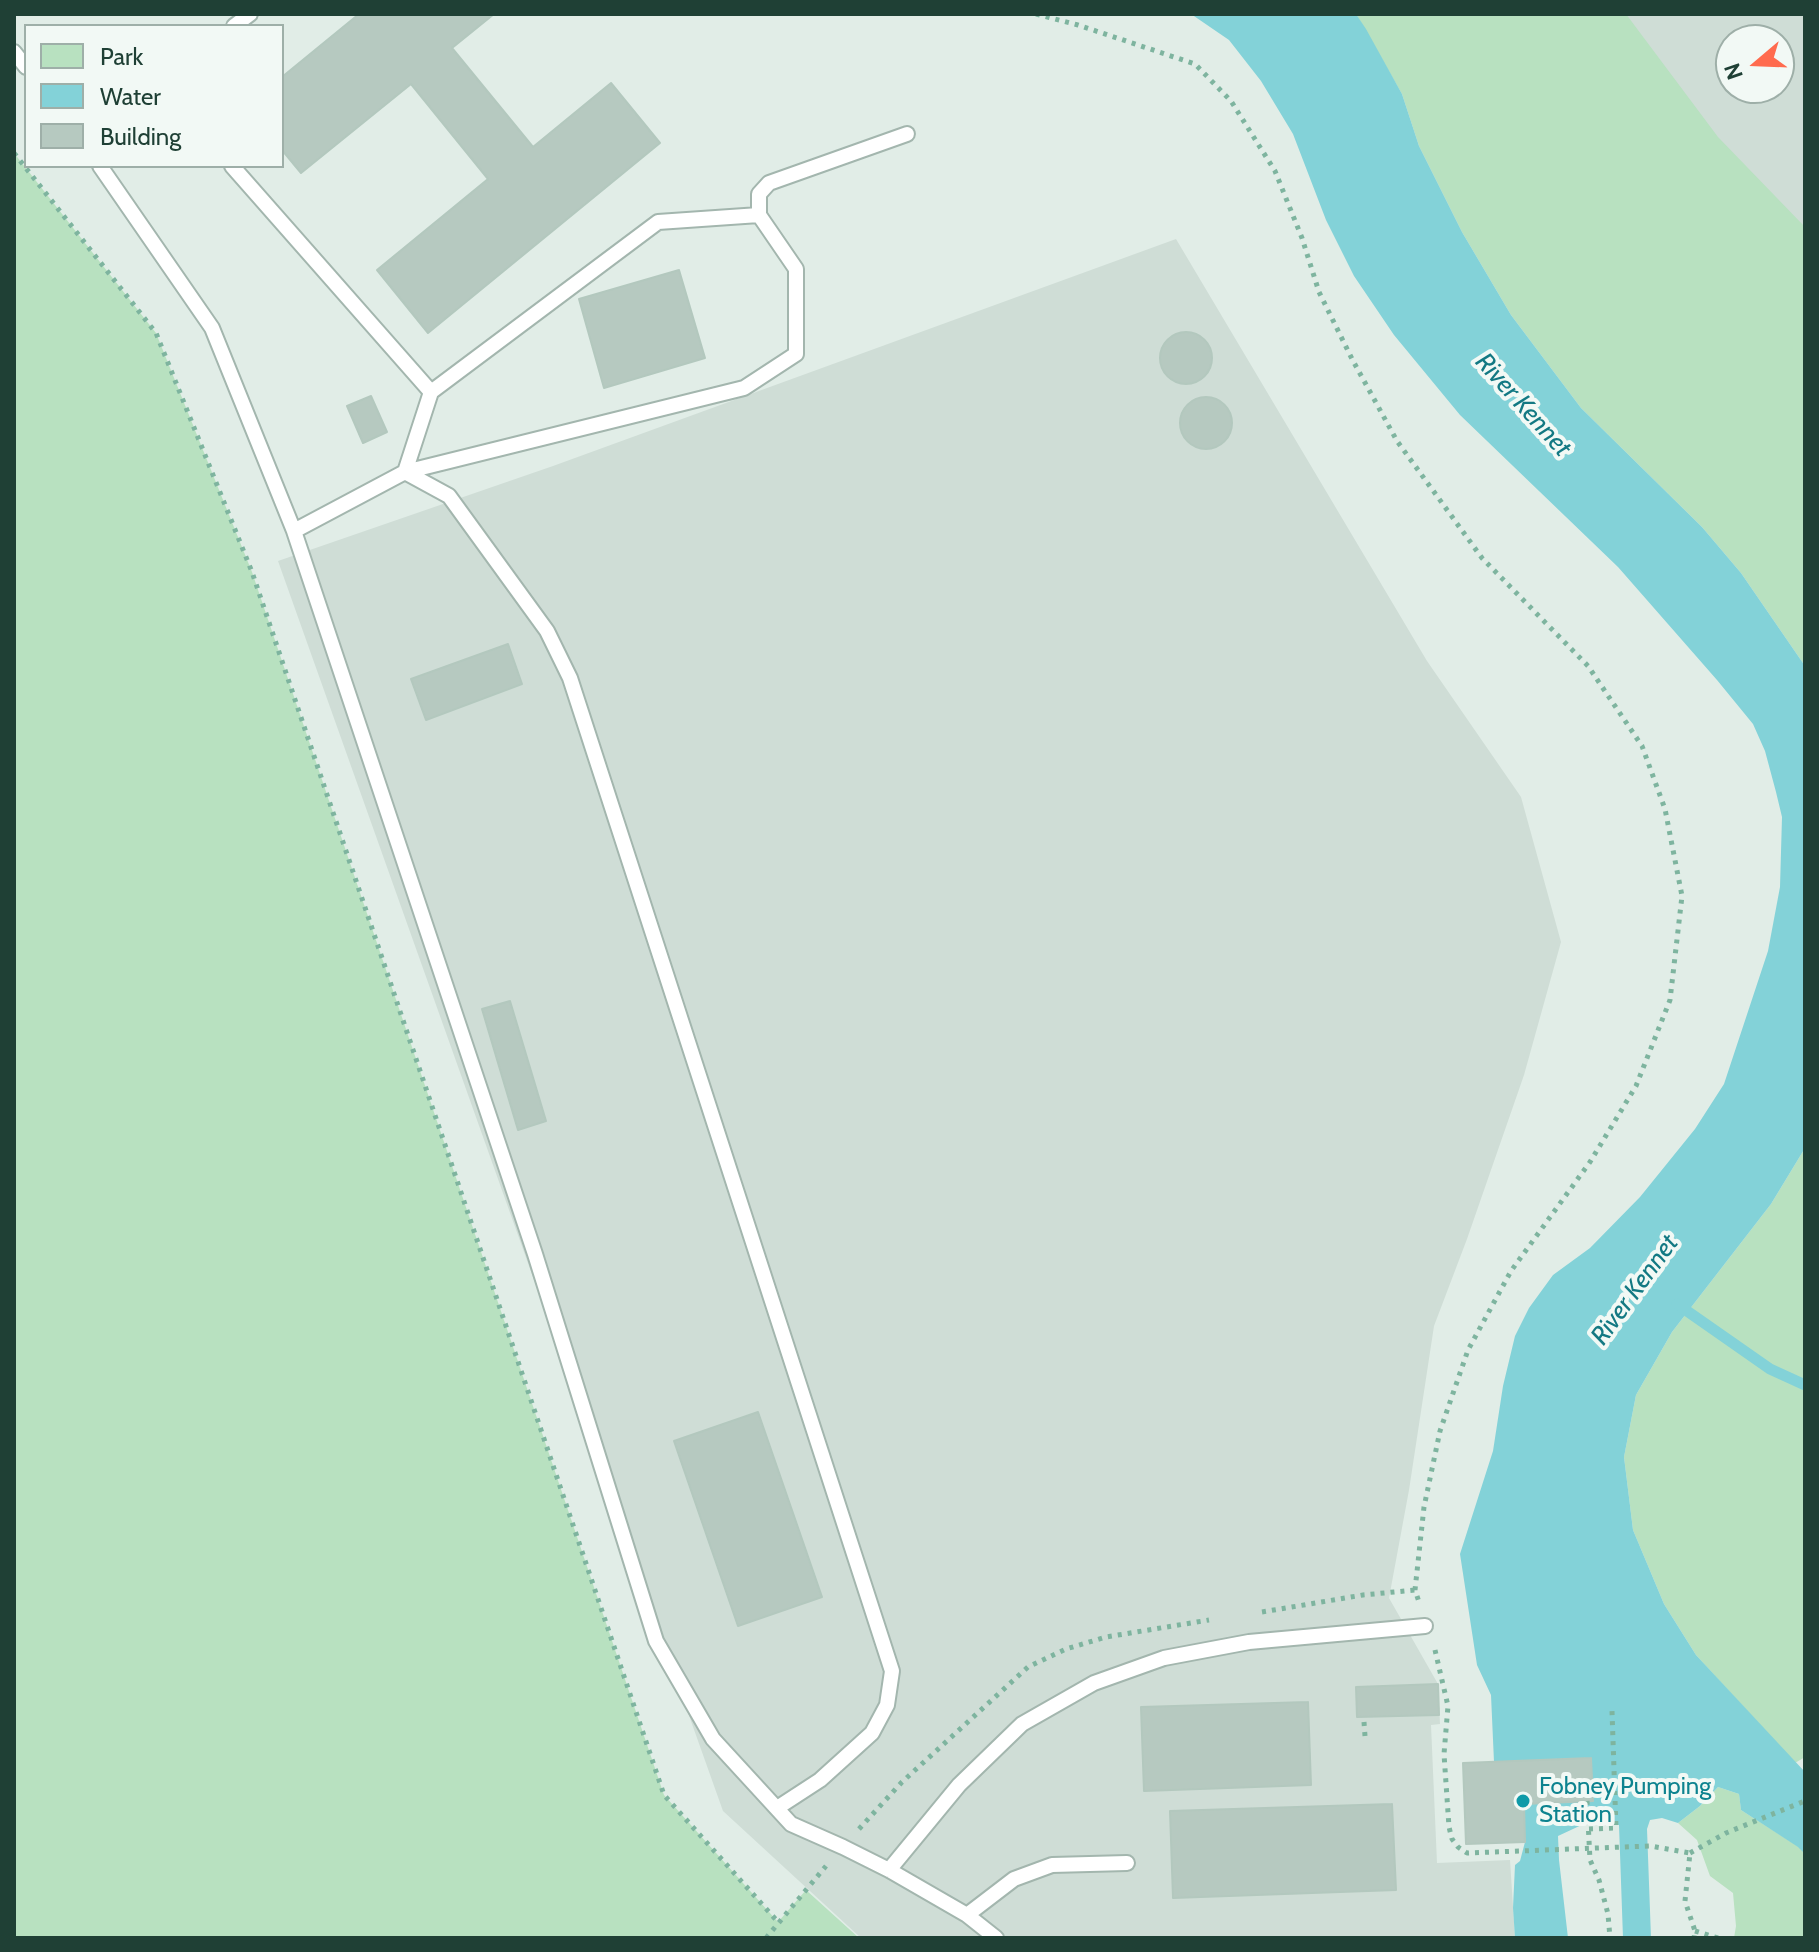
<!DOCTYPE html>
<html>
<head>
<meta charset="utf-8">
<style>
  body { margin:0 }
  #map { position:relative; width:1819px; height:1952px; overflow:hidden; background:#e1ede7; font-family:Cabin,sans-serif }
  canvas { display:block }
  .frame { position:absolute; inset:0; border:16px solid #1f4035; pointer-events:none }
  .legend { position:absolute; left:24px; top:24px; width:260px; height:144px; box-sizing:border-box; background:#f2f9f5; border:2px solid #9eafa8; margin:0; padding:10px 14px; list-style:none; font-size:24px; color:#1f4035 }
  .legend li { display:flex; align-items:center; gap:16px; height:40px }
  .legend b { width:40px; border:2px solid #9eafa8 }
  .north { position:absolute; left:1715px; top:24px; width:80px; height:80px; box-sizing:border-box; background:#f2f9f5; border:2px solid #9eafa8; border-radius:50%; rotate:251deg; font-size:22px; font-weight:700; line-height:32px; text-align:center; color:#1f4035 }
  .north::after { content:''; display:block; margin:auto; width:28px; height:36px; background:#ff6b4e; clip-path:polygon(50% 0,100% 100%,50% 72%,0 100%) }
</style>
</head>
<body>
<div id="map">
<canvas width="1819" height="1952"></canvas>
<div class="frame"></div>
<ul class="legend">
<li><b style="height:22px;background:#b8e1c0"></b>Park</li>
<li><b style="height:22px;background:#83d2d8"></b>Water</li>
<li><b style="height:22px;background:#b6c9c0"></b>Building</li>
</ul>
<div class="north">N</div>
</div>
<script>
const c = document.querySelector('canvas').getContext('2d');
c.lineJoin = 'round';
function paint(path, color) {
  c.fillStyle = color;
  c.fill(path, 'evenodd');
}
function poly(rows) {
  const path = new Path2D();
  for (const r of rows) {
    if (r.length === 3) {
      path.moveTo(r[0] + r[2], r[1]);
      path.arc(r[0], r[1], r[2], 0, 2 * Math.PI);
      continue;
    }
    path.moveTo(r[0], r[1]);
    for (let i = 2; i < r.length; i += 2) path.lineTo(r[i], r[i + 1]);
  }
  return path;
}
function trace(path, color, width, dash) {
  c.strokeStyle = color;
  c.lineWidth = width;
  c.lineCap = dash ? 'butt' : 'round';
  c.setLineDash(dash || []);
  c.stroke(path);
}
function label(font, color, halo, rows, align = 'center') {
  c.font = font + ' Cabin,sans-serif';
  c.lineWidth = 8;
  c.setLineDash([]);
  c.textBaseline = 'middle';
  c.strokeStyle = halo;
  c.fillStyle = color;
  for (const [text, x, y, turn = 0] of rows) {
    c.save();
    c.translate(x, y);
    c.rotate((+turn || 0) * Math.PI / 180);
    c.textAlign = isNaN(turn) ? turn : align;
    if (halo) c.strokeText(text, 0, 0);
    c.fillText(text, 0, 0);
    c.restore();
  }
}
const built = poly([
  [1468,14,1805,14,1805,303],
  [1731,40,1779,40,1779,88,1731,88],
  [1176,239,1427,661,1521,797,1561,942,1524,1075,1467,1239,1434,1326,1409,1490,1389,1598,1438,1684,1440,1724,1431,1725,1437,1863,1510,1860,1515,1938,861,1938,723,1811,278,561,553,466]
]);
const green = poly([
  [1356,14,1626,14,1718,137,1805,227,1805,666,1741,573,1702,527,1581,408,1511,315,1462,232,1419,146,1402,94],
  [14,153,156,333,252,572,664,1795,778,1922,806,1890,859,1938,14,1938],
  [1805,1148,1805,1757,1795,1763,1696,1655,1664,1604,1633,1530,1624,1457,1636,1395,1672,1332,1771,1204],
  [1718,1787,1739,1794,1741,1810,1799,1847,1805,1854,1805,1938,1734,1938,1736,1926,1733,1893,1710,1876,1697,1840,1678,1823,1700,1806]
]);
const water = poly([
  [1191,14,1356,14,1366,29,1402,94,1419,146,1462,232,1511,315,1581,408,1702,527,1741,573,1805,666,1805,1148,1771,1204,1672,1332,1636,1395,1624,1457,1633,1530,1664,1604,1696,1655,1805,1772,1805,1854,1798,1847,1741,1810,1739,1794,1718,1787,1700,1806,1678,1823,1662,1818,1650,1820,1647,1829,1651,1938,1623,1938,1619,1825,1588,1822,1558,1836,1559,1860,1568,1938,1515,1938,1513,1908,1515,1865,1520,1861,1525,1842,1524,1804,1592,1801,1591,1759,1494,1762,1491,1695,1477,1665,1460,1554,1493,1451,1503,1386,1515,1336,1529,1308,1553,1275,1590,1248,1640,1197,1695,1129,1724,1084,1768,951,1780,887,1782,817,1776,792,1765,751,1753,724,1717,680,1618,567,1460,415,1394,335,1354,276,1326,220,1293,134,1261,81,1229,40]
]);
const stream = poly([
  [1677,1304,1770,1369,1805,1385]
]);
const building = poly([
  [359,14,494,14,452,48,533,147,611,83,660,143,428,333,377,270,488,179,411,84,301,173,282,150,282,77,359,14],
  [679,270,705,358,604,388,579,299,679,270],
  [1186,358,26],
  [371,396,387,432,363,443,347,406,371,396],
  [1206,423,26],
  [508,644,522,684,426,720,411,679,508,644],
  [510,1001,546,1121,518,1130,482,1009,510,1001],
  [758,1412,822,1597,738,1626,674,1441,758,1412],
  [1438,1684,1439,1715,1357,1717,1356,1687,1438,1684],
  [1308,1702,1311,1785,1144,1791,1141,1707,1308,1702],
  [1591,1758,1593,1801,1524,1804,1525,1842,1466,1844,1463,1763,1591,1758],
  [1392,1804,1396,1890,1173,1898,1170,1811,1392,1804]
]);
const path = poly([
  [1036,14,1078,25,1195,64,1231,101,1275,171,1302,238,1319,292,1352,359,1397,441,1482,558,1588,666,1642,746,1665,809,1682,896,1670,1000,1636,1086,1590,1162,1511,1271,1468,1350,1440,1431,1424,1507,1415,1590,1419,1602],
  [14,153,156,333,252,572,664,1795,778,1922],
  [1262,1612,1363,1595,1415,1590],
  [1435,1650,1448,1706,1444,1754,1449,1827,1452,1839,1458,1847,1467,1853,1650,1846,1690,1853,1685,1901,1695,1931,1694,1938],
  [1364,1722,1365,1736],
  [1587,1801,1590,1860,1599,1880,1608,1914,1610,1938],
  [859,1829,902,1782,1028,1667,1066,1649,1106,1637,1209,1620],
  [1589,1829,1616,1828,1612,1711],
  [1690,1853,1726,1833,1805,1801],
  [1695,1931,1718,1938],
  [766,1938,826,1866]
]);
const lane = poly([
  [234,26,250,14],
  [14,52,26,67],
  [100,166,212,328,294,531,535,1254,656,1641,713,1739,791,1824,843,1847,889,1870,967,1915,996,1938],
  [232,166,431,392,658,222,759,215,796,269,796,354,744,388,405,472],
  [759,215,759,194,769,183,907,134],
  [405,472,449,496,547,631,570,678,892,1671,887,1705,872,1733,820,1780,777,1808],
  [294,531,405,472,431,392],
  [889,1870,959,1785,1022,1724,1094,1683,1164,1658,1249,1642,1425,1626],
  [967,1915,1014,1879,1052,1865,1127,1863]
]);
const markers = [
  [1523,1801,8,"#0f9aa8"]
];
const cultureNames = [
  ["Fobney Pumping",1539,1787],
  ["Station",1539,1815]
];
const waterNames = [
  ["River Kennet",1523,405,48],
  ["River Kennet",1635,1290,-54]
];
paint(built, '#cfddd6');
paint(green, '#b8e1c0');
paint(water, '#83d2d8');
trace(stream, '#83d2d8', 11);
paint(building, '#b6c9c0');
trace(building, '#b3c8be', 2);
trace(lane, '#a3b6ae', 18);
trace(path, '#7eb49f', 5, [4, 6]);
trace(lane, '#fff', 14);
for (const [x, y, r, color] of markers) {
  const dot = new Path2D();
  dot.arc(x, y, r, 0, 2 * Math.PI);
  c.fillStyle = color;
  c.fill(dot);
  trace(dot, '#f2f9f5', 3);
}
label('24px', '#0d838f', '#f2f9f5', cultureNames, 'left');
label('italic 26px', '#137983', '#f2f9f5', waterNames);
</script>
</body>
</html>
